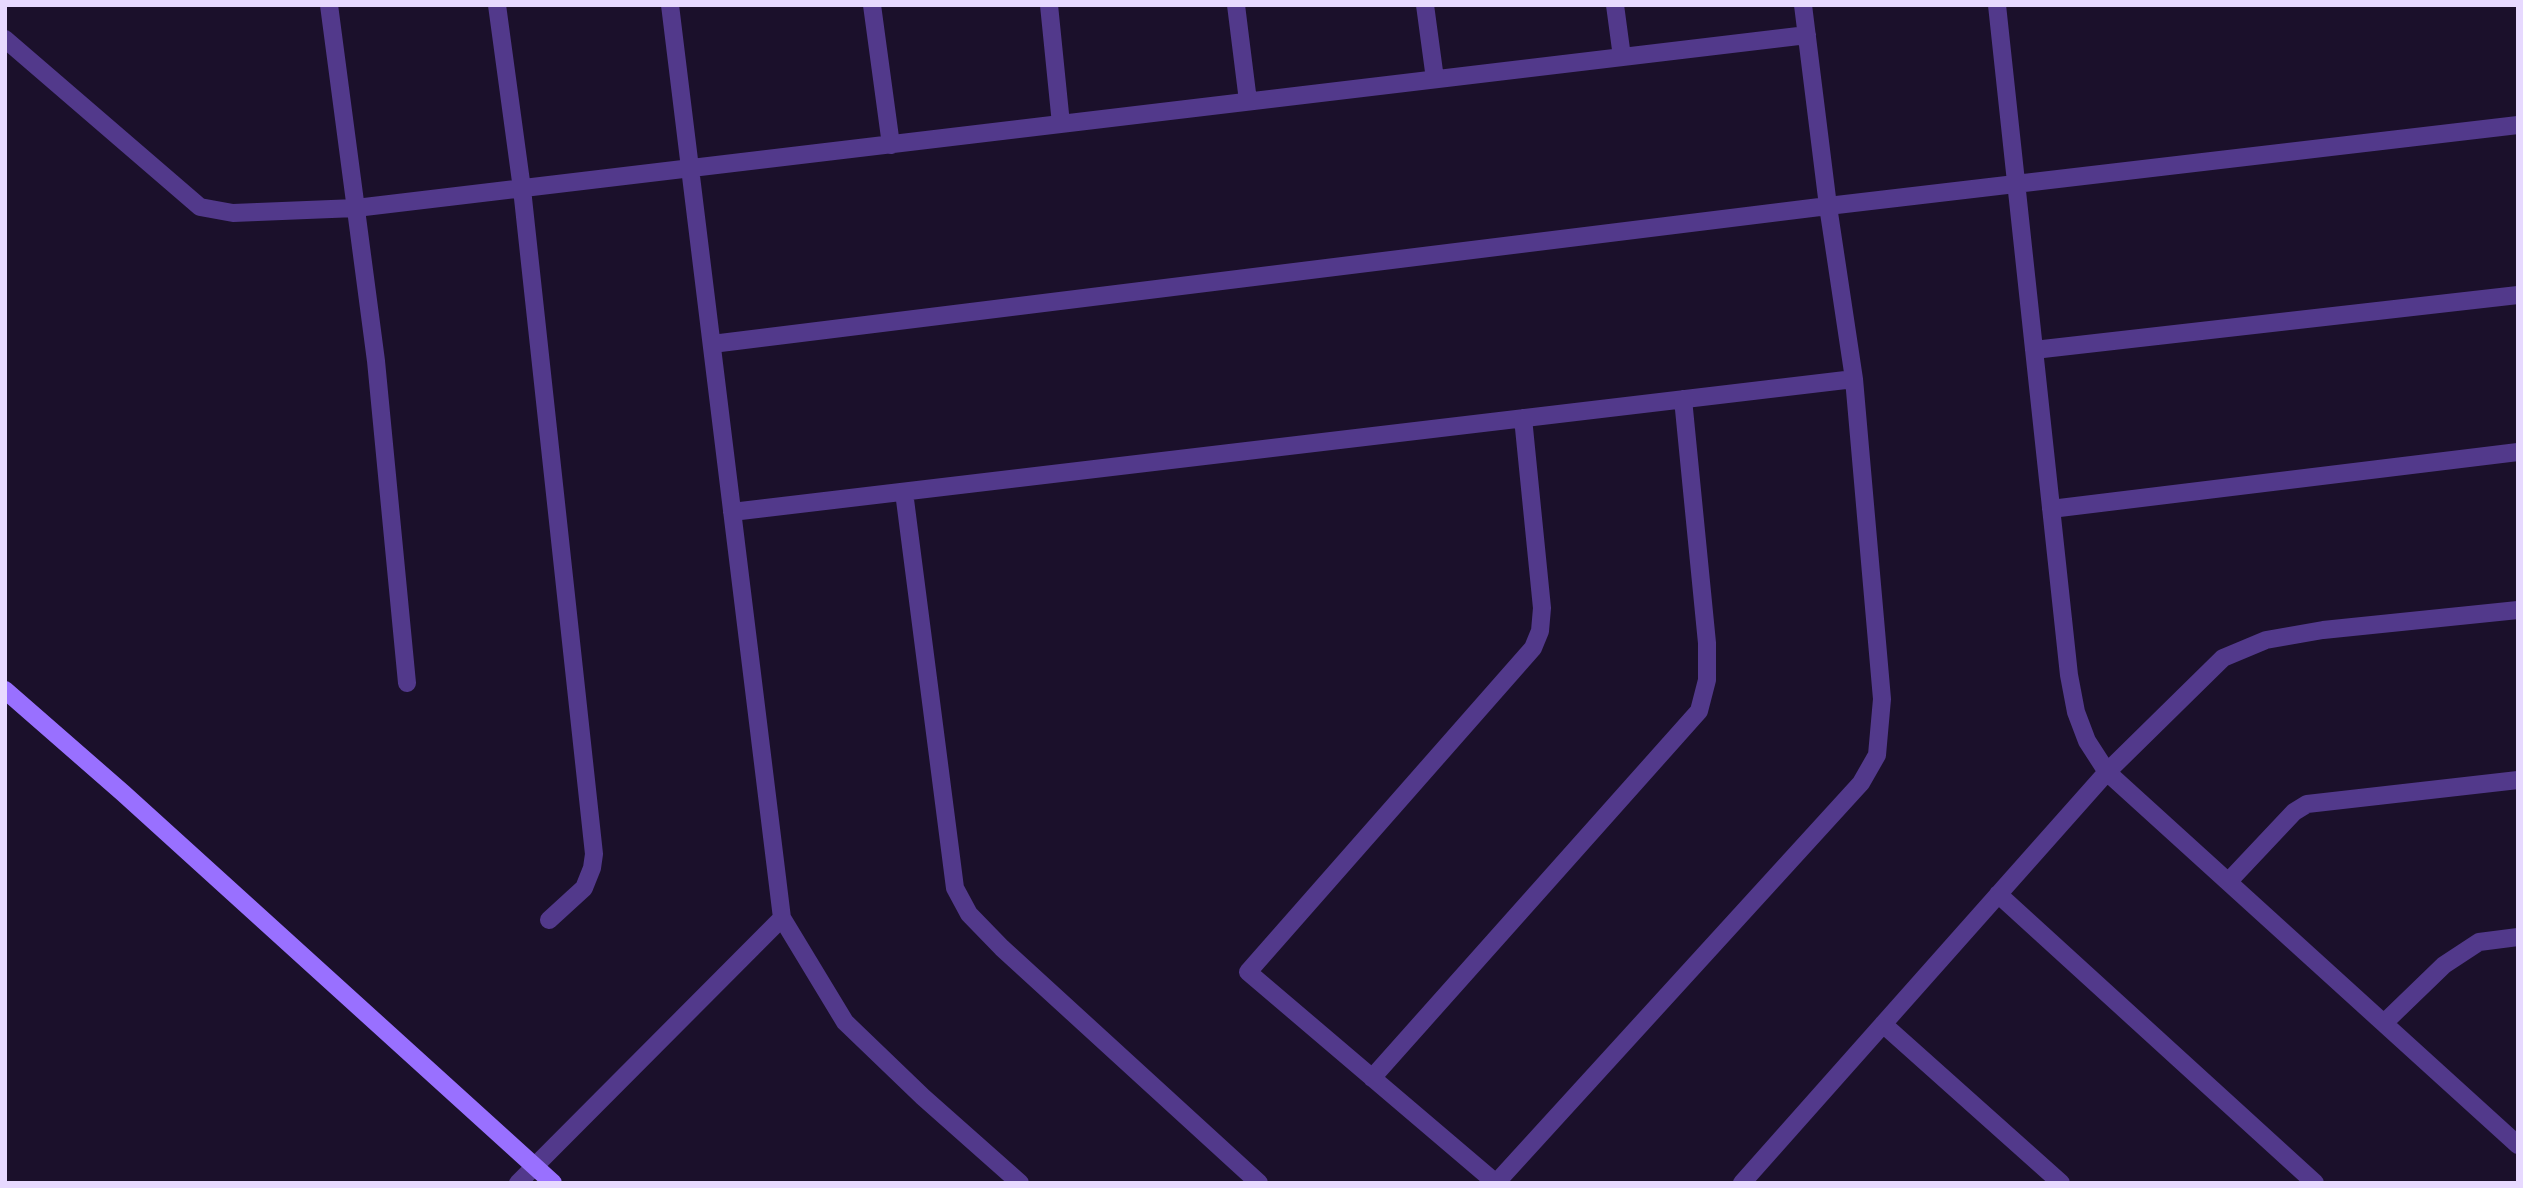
<!DOCTYPE html>
<html>
<head>
<meta charset="utf-8">
<style>
  body { margin:0 }
  #map { position:relative; width:2523px; height:1188px; overflow:hidden; background:#1b102b; font-family:Ubuntu,sans-serif }
  canvas { display:block }
  .frame { position:absolute; inset:0; border:7px solid #e7d9ff; pointer-events:none }
</style>
</head>
<body>
<div id="map">
<canvas width="2523" height="1188"></canvas>
<div class="frame"></div>
</div>
<script>
const c = document.querySelector('canvas').getContext('2d');
c.lineJoin = 'round';
function poly(rows) {
  const path = new Path2D();
  for (const r of rows) {
    path.moveTo(r[0], r[1]);
    for (let i = 2; i < r.length; i += 2) path.lineTo(r[i], r[i + 1]);
  }
  return path;
}
function trace(path, color, width, dash) {
  c.strokeStyle = color;
  c.lineWidth = width;
  c.lineCap = dash ? 'butt' : 'round';
  c.setLineDash(dash || []);
  c.stroke(path);
}
const street = poly([
  [329,5,376,361,407,683],
  [497,5,522,189,594,854,592,868,584,888,549,920],
  [670,5,782,918,845,1022,923,1097,1020,1183],
  [872,5,891,145],
  [1049,5,1061,124],
  [1236,5,1248,101],
  [1425,5,1435,79],
  [1615,5,1622,57],
  [1997,5,2069,675,2076,712,2087,741,2107,772,2518,1145],
  [5,39,200,207,233,213,356,208,1807,35],
  [712,344,1828,206,2518,125],
  [2034,350,2518,295],
  [904,492,955,888,969,914,1002,948,1259,1183],
  [2051,509,2518,452],
  [732,512,1854,379],
  [2228,882,2294,812,2307,804,2518,780],
  [1998,894,2315,1183],
  [2384,1023,2444,965,2479,942,2518,937],
  [1883,1024,2061,1183],
  [1372,1078,1699,711,1707,680,1707,643,1683,399],
  [518,1183,782,918],
  [1496,1183,1861,783,1877,755,1882,699,1854,379,1828,206,1803,5],
  [1496,1183,1248,972,1533,648,1540,631,1542,608,1523,418],
  [1742,1183,2107,772,2223,658,2266,640,2323,630,2518,610]
]);
const secondary = poly([
  [5,690,123,793,553,1183]
]);
trace(street, '#52398b', 18);
trace(secondary, '#9970ff', 18);
</script>
</body>
</html>
